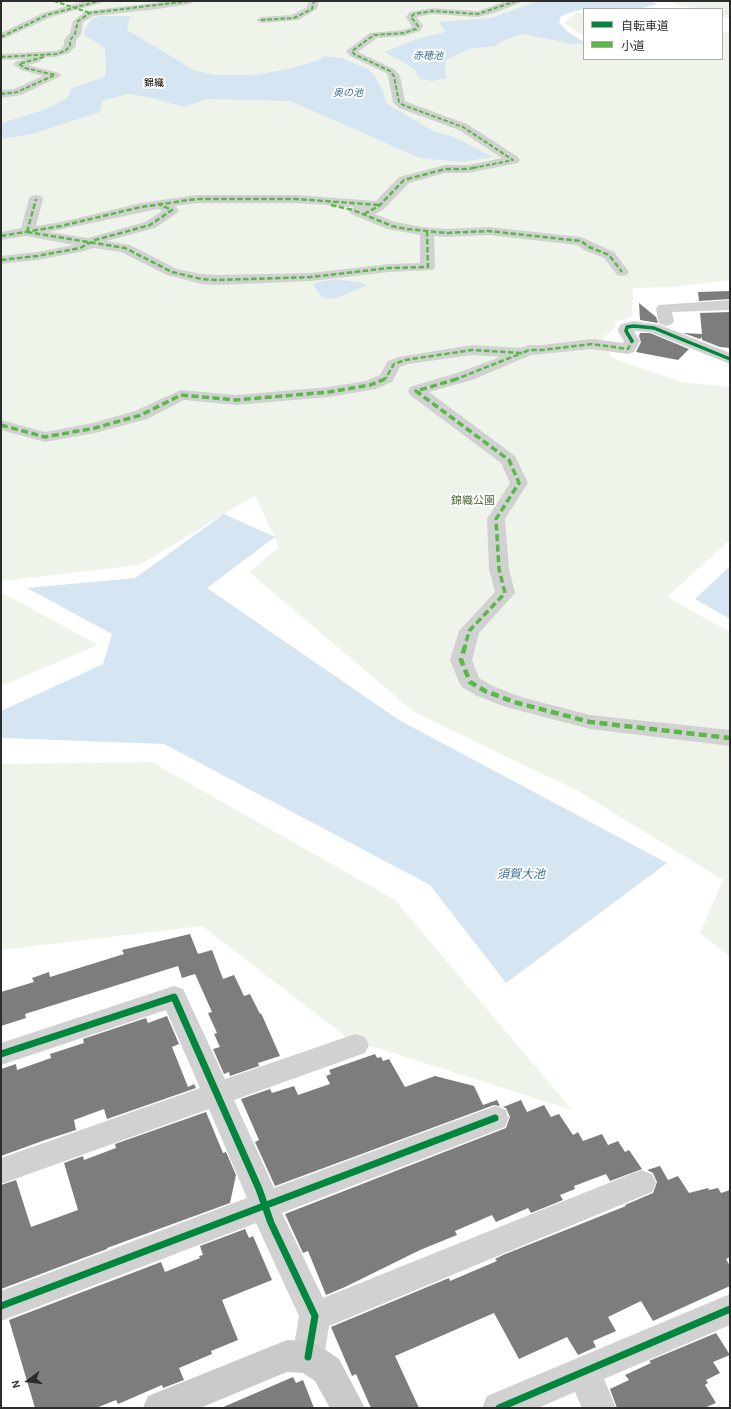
<!DOCTYPE html>
<html>
<head>
<meta charset="utf-8">
<style>
  body { margin:0 }
  #map { position:relative; width:731px; height:1409px; overflow:hidden; background:#fff; font-family:"Alegreya Sans","Noto Sans JP",sans-serif }
  canvas { display:block }
  .frame { position:absolute; inset:0; border:2px solid #2c2c2c; pointer-events:none }
  .legend { position:absolute; left:583px; top:8px; width:140px; height:52px; box-sizing:border-box; background:#fff; border:1px solid #ababab; margin:0; padding:5px 7px; list-style:none; font-size:12px; color:#2c2c2c }
  .legend li { display:flex; align-items:center; gap:8px; height:20px }
  .legend b { width:20px; border:1px solid #ababab }
  .north { position:absolute; left:8px; top:1361px; width:40px; height:40px; -webkit-text-stroke:3px #fff; paint-order:stroke; rotate:255deg; font-size:11px; font-weight:700; line-height:16px; text-align:center; color:#2c2c2c }
  .north::after { content:''; display:block; margin:auto; width:14px; height:18px; background:#2c2c2c; clip-path:polygon(50% 0,100% 100%,50% 72%,0 100%) }
</style>
</head>
<body>
<div id="map">
<canvas width="731" height="1409"></canvas>
<div class="frame"></div>
<ul class="legend">
<li><b style="height:5px;background:#00873e"></b>自転車道</li>
<li><b style="height:5px;background:#58b947"></b>小道</li>
</ul>
<div class="north">N</div>
</div>
<script>
const c = document.querySelector('canvas').getContext('2d');
c.lineJoin = 'round';
function paint(path, color) {
  c.fillStyle = color;
  c.fill(path, 'evenodd');
}
function poly(rows) {
  const path = new Path2D();
  for (const r of rows) {
    path.moveTo(r[0], r[1]);
    for (let i = 2; i < r.length; i += 2) path.lineTo(r[i], r[i + 1]);
  }
  return path;
}
function trace(path, color, width, dash) {
  c.strokeStyle = color;
  c.lineWidth = width;
  c.lineCap = dash ? 'butt' : 'round';
  c.setLineDash(dash || []);
  c.stroke(path);
}
function label(font, color, halo, rows, align = 'center') {
  c.font = font + ' "Alegreya Sans","Noto Sans JP",sans-serif';
  c.lineWidth = 4;
  c.setLineDash([]);
  c.textBaseline = 'middle';
  c.strokeStyle = halo;
  c.fillStyle = color;
  for (const [text, x, y, turn = 0] of rows) {
    c.save();
    c.translate(x, y);
    c.rotate((+turn || 0) * Math.PI / 180);
    c.textAlign = isNaN(turn) ? turn : align;
    if (halo) c.strokeText(text, 0, 0);
    c.fillText(text, 0, 0);
    c.restore();
  }
}
const green = poly([
  [1,1,649,1,657,4,638,9,584,9,561,16,559,23,568,32,584,42,584,59,722,59,722,32,730,32,730,280,672,287,633,288,632,317,614,322,617,326,602,339,612,358,681,382,730,387,730,540,667,597,730,632,730,957,700,933,723,880,578,791,414,712,249,572,279,547,255,495,140,565,1,581],
  [666,1,730,1,730,19,722,16,722,9,695,9],
  [575,13,584,13,584,36,564,23],
  [1,592,98,645,1,686],
  [152,762,395,900,572,1110,349,1039,202,926,1,950,1,764]
]);
const water = poly([
  [537,1,649,1,657,4,638,9,593,8,575,11,561,16,559,23,568,32,584,42,584,43,573,44,523,34,502,41,495,46,469,49,446,60,445,70,447,78,432,81,419,79,416,71,405,63,384,52,420,38,446,32,439,22,492,18],
  [102,16,130,16,127,30,194,70,214,75,255,75,288,69,320,60,324,56,342,58,368,69,375,76,383,91,386,103,433,131,454,137,493,157,462,162,420,158,290,101,207,99,184,107,152,98,128,94,102,101,100,112,32,134,1,139,1,123,44,110,67,98,72,88,104,77,106,73,105,48,83,34,92,18],
  [336,279,364,283,366,286,336,298,326,299,322,297,313,285,319,282],
  [224,514,275,537,207,588,399,720,667,863,506,983,430,885,164,744,1,738,1,711,103,664,112,634,27,588,135,578],
  [730,566,730,619,695,599]
]);
const building = poly([
  [730,291,730,299,699,301,698,292],
  [639,303,656,317,658,323,640,320],
  [730,312,730,348,720,347,702,340,702,337,700,339,683,333,702,334,700,313],
  [640,333,650,333,689,349,678,360,636,352,641,342,639,336],
  [190,934,198,954,212,950,223,979,234,975,244,996,250,994,260,1014,261,1013,280,1056,258,1063,259,1066,230,1076,229,1072,224,1074,213,1049,220,1047,214,1034,217,1033,208,1013,212,1012,195,974,182,978,178,966,25,1014,26,1018,1,1026,1,992,34,982,32,978,49,972,50,977,124,954,122,950],
  [167,1016,179,1044,172,1047,188,1087,194,1084,196,1088,107,1119,104,1109,74,1120,76,1130,45,1140,1,1156,1,1069,16,1064,17,1070,51,1058,50,1054,84,1043,83,1039,146,1018,148,1023],
  [375,1054,377,1058,381,1057,383,1061,389,1059,405,1087,435,1076,474,1086,483,1105,497,1100,500,1106,494,1105,275,1186,255,1142,259,1140,241,1099,270,1089,272,1093,294,1086,298,1095,330,1084,326,1076,331,1074,329,1070],
  [521,1100,527,1112,544,1105,551,1117,559,1114,573,1135,578,1132,583,1141,602,1134,608,1145,618,1141,625,1152,629,1150,642,1169,610,1181,606,1174,574,1186,575,1189,560,1195,563,1200,531,1213,528,1208,496,1222,492,1215,455,1231,457,1235,420,1250,345,1287,326,1295,308,1251,303,1253,285,1214,506,1128,510,1117,506,1108,503,1107],
  [206,1112,223,1153,226,1152,236,1175,230,1203,107,1248,107,1249,1,1289,1,1185,16,1180,31,1227,78,1210,64,1163,83,1156,84,1160,116,1148,115,1144],
  [660,1166,668,1180,678,1176,689,1193,708,1188,709,1190,718,1188,721,1193,730,1190,730,1257,726,1259,730,1266,730,1286,653,1321,641,1301,608,1317,616,1331,593,1341,596,1347,578,1355,567,1337,519,1359,494,1313,395,1356,419,1408,371,1408,356,1374,352,1376,331,1327,449,1278,450,1281,497,1261,495,1259,503,1255,626,1206,625,1205,653,1193,657,1182,653,1173,647,1170],
  [245,1229,249,1238,253,1236,272,1280,222,1300,238,1340,211,1351,212,1354,179,1368,184,1380,163,1388,162,1385,118,1404,116,1400,96,1408,35,1408,9,1320,161,1262,165,1272,200,1258,199,1256,203,1255,200,1246],
  [716,1333,730,1355,713,1362,720,1373,706,1380,708,1383,705,1385,716,1403,704,1408,617,1408,610,1389,629,1380,625,1375,651,1363,649,1361],
  [293,1377,296,1383,303,1380,314,1408,221,1408]
]);
const street = poly([
  [85,1,102,1,101,3,51,17,1,40,1,33,43,13,85,1],
  [170,1,195,1,190,4,158,9,93,16,83,22,81,34,76,40,76,46,69,53,56,57,40,58,41,60,39,62,28,65,59,73,61,75,59,77,21,95,1,98,1,90,14,89,43,76,21,70,13,64,15,62,25,59,1,60,1,54,55,51,61,49,64,45,64,40,70,33,73,21,86,11,170,1],
  [309,1,319,1,317,9,298,20,261,23,256,20,261,17,292,15,307,7,309,1],
  [506,1,521,1,520,3,491,14,478,17,432,14,417,17,423,26,420,31,404,36,377,38,358,52,394,69,400,76,405,101,407,102,467,124,518,157,520,160,518,163,468,173,445,173,409,183,384,209,375,214,395,222,423,227,447,229,488,227,581,237,614,252,629,272,627,275,622,276,617,275,604,258,584,250,577,245,488,235,447,237,434,236,435,267,433,270,389,272,311,281,217,285,201,284,167,275,121,252,94,248,80,252,37,260,1,264,1,256,37,252,74,245,26,236,1,240,1,232,21,228,29,199,31,196,36,195,41,196,43,199,36,226,61,222,141,203,196,195,296,195,376,201,399,177,445,165,468,165,502,158,459,130,399,108,393,102,388,76,386,73,350,56,346,51,370,33,403,30,412,27,406,17,410,12,432,8,478,11,506,1],
  [196,203,296,203,354,207,349,211,351,214,387,229,420,235,420,263,389,264,311,273,217,275,201,274,177,269,130,245,107,241,155,228,177,213,179,210,175,206,196,203],
  [158,209,162,211,145,222,88,238,49,232,158,209],
  [730,300,730,310,672,312,674,321,672,324,666,326,660,324,658,321,656,308,659,305,730,300],
  [634,321,660,325,730,353,730,364,650,332,634,331,640,341,634,352,628,354,592,349,531,355,472,380,429,392,515,456,528,483,505,519,509,569,515,593,479,633,472,660,479,678,493,686,521,697,590,715,730,730,730,746,590,729,506,707,477,696,462,687,459,682,450,660,459,631,495,592,489,569,487,519,510,483,501,463,410,395,408,391,410,387,460,372,500,357,472,355,408,364,400,367,392,382,376,389,329,397,236,405,184,400,147,419,95,433,45,442,1,430,1,420,45,432,93,423,135,411,181,390,236,395,329,387,366,381,380,375,388,361,399,357,472,345,520,348,529,345,542,345,592,339,623,343,624,341,618,331,619,327,621,324,634,321],
  [174,986,183,989,225,1079,355,1034,365,1037,369,1045,365,1053,234,1100,274,1188,495,1106,505,1109,509,1118,505,1127,282,1213,323,1298,641,1170,652,1174,656,1183,652,1192,329,1326,324,1357,320,1368,308,1373,296,1368,292,1357,299,1316,256,1223,1,1321,1,1291,247,1198,209,1109,1,1184,1,1158,200,1088,166,1010,1,1065,1,1043,174,986],
  [730,1294,730,1325,604,1379,616,1408,582,1408,575,1392,538,1408,482,1408,487,1396,730,1294]
]);
const secondary = poly([
  [287,1340,308,1341,320,1346,339,1359,365,1408,330,1408,315,1381,303,1373,287,1372,200,1408,143,1408,148,1396,287,1340]
]);
const quietFar3 = poly([
  [54,1,90,13],
  [261,20,294,18,312,9,314,1],
  [1,37,47,15,99,1],
  [1,57,56,54,65,51,70,46,70,40,75,34,78,21,90,13,190,1],
  [1,94,17,92,55,75,25,68,19,64,44,57],
  [473,168,513,160,463,127,403,105,399,102,394,76,390,71,354,54,352,51,374,35,404,33,416,29,418,26,411,17,414,14,432,11,478,14,516,1]
]);
const quietFar2 = poly([
  [331,205,353,210,392,226,407,229,447,233,488,231,581,241,589,247,609,255,622,272],
  [364,214,379,206,404,180,445,169,468,169,478,167],
  [27,232,125,248,172,272,201,279,217,280,311,277,389,268,428,267,427,232],
  [27,232,36,199],
  [1,236,61,226,141,207,196,199,296,199,380,205],
  [1,260,37,256,80,248,95,240,150,225,172,210,160,205],
  [382,380,386,378,394,364,405,360,472,350,522,353,529,350,542,350,592,344,628,349,632,341],
  [454,380,522,353]
]);
const quietFar1 = poly([
  [457,379,416,391,509,460,519,483,496,519,499,569,505,593,469,631,465,647],
  [1,425,45,437,95,428,141,415,181,395,236,400,329,392,370,385,385,379]
]);
const quiet = poly([
  [465,646,461,660,470,682,485,691,514,702,590,722,730,738]
]);
const cyclewayFar1 = poly([
  [632,341,626,331,627,327,634,326,654,328,730,359]
]);
const cycleway = poly([
  [1,1054,174,997,259,1189,271,1223,315,1316,308,1357],
  [1,1306,495,1118],
  [499,1408,730,1309]
]);
const farWaternames = [
  ["赤穂池",428,56],
  ["奥の池",348,93]
];
const farNeighbourhoodnames = [
  ["錦織",154,83]
];
const parkNames = [
  ["錦織公園",473,501]
];
const waterNames = [
  ["須賀大池",521,874]
];
paint(green, '#eff4ea');
paint(water, '#d5e6f2');
paint(building, '#7d7d7d');
paint(street, '#d1d1d1');
paint(secondary, '#cacaca');
trace(quietFar3, '#58b947', 2, [4.5, 2]);
trace(quietFar2, '#58b947', 2.5, [5.5, 2.5]);
trace(quietFar1, '#58b947', 3.5, [7, 3.5]);
trace(quiet, '#58b947', 4.5, [8, 4.5]);
trace(cyclewayFar1, '#00873e', 3.5);
trace(cycleway, '#00873e', 7);
label('italic 10px', '#366c92', '#fff', farWaternames);
label('10px', '#000', '#fff', farNeighbourhoodnames);
label('11px', '#4d6a37', '#fff', parkNames);
label('italic 12px', '#366c92', '#fff', waterNames);
</script>
</body>
</html>
